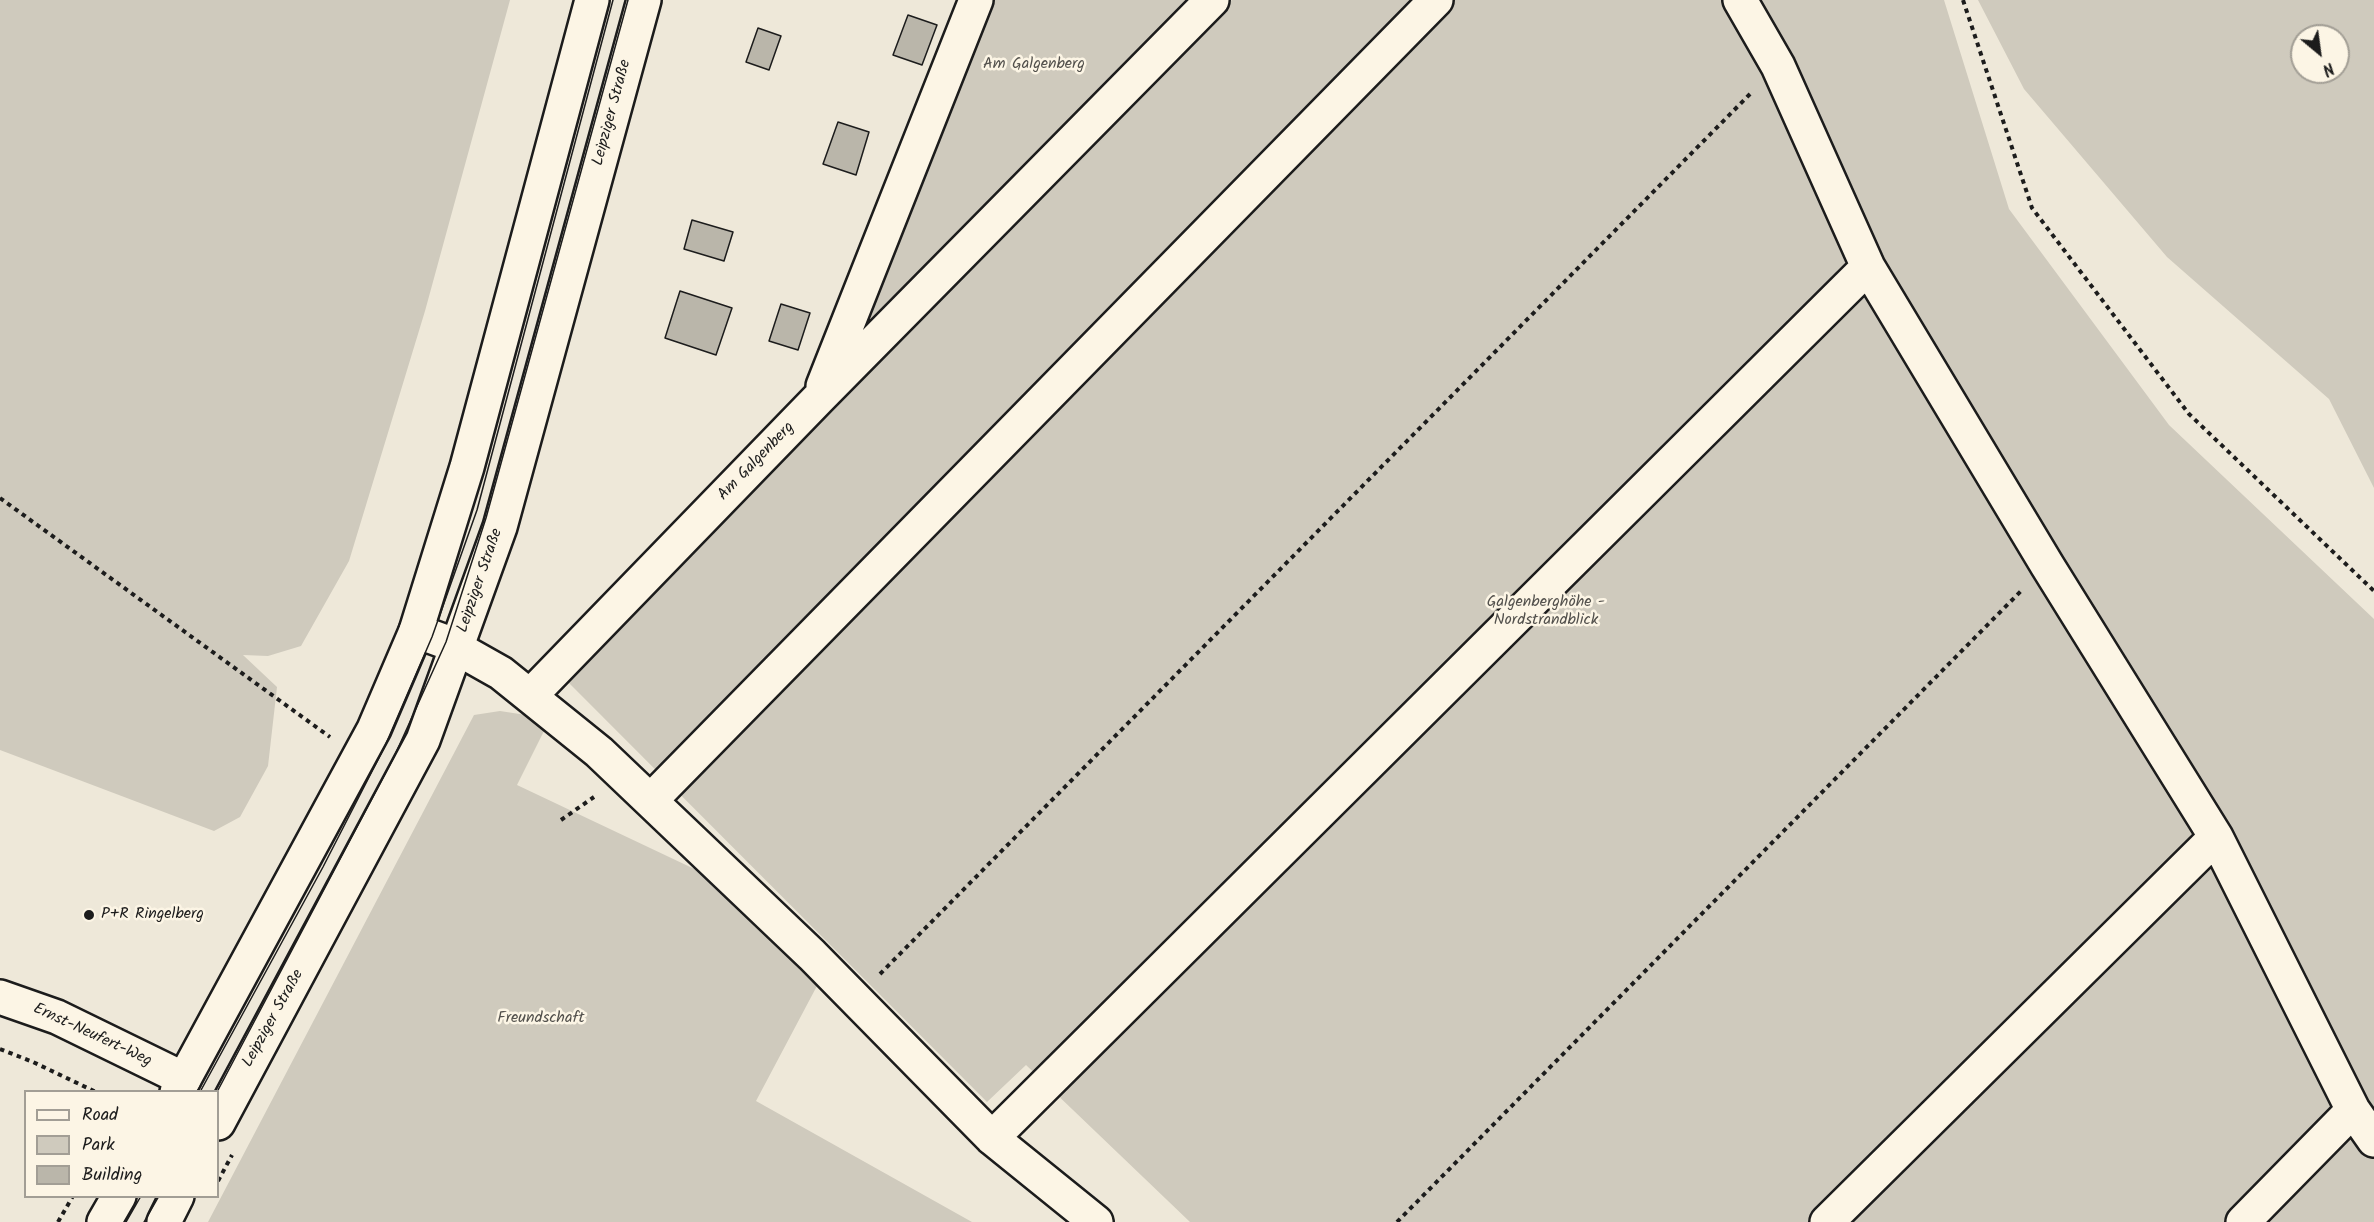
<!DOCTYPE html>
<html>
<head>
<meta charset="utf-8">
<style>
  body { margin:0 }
  #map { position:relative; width:2374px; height:1222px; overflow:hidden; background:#eee8d9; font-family:Kalam,sans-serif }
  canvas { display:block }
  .legend { position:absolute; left:24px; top:1090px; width:195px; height:108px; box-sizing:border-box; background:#fcf5e5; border:2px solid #a29e95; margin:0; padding:8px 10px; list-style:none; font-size:18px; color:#1c1c1c }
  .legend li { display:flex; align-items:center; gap:12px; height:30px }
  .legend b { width:30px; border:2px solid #a29e95 }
  .north { position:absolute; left:2290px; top:24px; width:60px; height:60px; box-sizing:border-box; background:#fcf5e5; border:2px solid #a29e95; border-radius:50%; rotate:151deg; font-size:16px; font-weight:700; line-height:24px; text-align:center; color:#1c1c1c }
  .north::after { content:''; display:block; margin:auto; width:21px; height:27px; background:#1c1c1c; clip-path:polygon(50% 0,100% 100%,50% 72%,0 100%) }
</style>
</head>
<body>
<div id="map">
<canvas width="2374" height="1222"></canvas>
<ul class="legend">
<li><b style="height:8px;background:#fcf5e5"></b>Road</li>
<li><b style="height:16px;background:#cfcabd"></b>Park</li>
<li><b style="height:16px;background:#bab6aa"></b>Building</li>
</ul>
<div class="north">N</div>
</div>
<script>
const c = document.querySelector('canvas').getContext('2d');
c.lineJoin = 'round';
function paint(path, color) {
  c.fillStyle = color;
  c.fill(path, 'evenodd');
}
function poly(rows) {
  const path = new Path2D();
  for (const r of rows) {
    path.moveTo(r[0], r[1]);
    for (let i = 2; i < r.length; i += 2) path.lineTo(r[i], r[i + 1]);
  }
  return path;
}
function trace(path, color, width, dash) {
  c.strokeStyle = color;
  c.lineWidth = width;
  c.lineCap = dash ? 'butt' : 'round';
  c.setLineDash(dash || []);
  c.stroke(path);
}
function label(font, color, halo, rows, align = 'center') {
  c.font = font + ' Kalam,sans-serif';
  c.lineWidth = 5;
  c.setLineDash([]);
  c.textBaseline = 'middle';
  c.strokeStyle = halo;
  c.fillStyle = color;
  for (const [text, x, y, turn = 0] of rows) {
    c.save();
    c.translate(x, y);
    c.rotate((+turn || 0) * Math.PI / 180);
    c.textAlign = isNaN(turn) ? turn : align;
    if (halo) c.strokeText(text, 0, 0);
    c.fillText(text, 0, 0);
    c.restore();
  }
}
const green = poly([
  [0,0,510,0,425,311,349,561,301,646,268,656,243,655,277,687,268,766,240,817,214,831,0,750],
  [991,0,1188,0,844,351],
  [1232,0,1944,0,2009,209,2169,425,2374,619,2374,1222,1190,1222,1026,1065,987,1102,564,678],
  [1978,0,2374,0,2374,488,2329,399,2167,257,2024,89],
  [2302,36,2338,36,2338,72,2302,72],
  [500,711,526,715,544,731,517,785,705,874,818,984,756,1101,972,1222,208,1222,474,715]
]);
const building = poly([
  [908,15,937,25,922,65,893,55,908,15],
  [758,28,781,36,769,70,746,62,758,28],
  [838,122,869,132,856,175,823,164,838,122],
  [692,220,733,232,724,261,684,249,692,220],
  [680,291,732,308,716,355,665,338,680,291],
  [781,304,810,313,798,350,769,341,781,304]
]);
const path = poly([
  [1963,0,2032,208,2189,414,2374,591],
  [0,498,330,737],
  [561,820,594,797],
  [880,974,1752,92],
  [0,1049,33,1062,96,1092],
  [218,1181,232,1155],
  [58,1222,73,1196],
  [1397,1222,2021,591]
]);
const minor = poly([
  [1740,0,1778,66,1868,267,2047,565,2216,837,2353,1110,2374,1140],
  [823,386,976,0],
  [416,631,446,642,501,673,599,752,812,955,992,1138,1096,1222],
  [531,695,818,399,1212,0],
  [651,800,1436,0],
  [0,997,57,1017,184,1079],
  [992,1138,1868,267],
  [1827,1222,2216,837],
  [2243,1222,2353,1110]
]);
const major = poly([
  [177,1092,374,729,416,631,467,467,592,0],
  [218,1123,423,740,500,527,644,0],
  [104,1222,119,1196],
  [164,1222,177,1196]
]);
const tram = poly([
  [200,1092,323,867,385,746,432,637,477,510,613,0],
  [217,1092,394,757,446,642,486,518,628,0],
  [126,1222,141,1196],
  [144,1222,159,1196]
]);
const markers = [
  [89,915,6,"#1c1c1c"]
];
const parkNames = [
  ["Am Galgenberg",1034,65],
  ["Galgenberghöhe -",1546,603],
  ["Nordstrandblick",1546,621],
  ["Freundschaft",541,1019]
];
const streetNames = [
  ["Leipziger Straße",613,113,-75],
  ["Am Galgenberg",757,462,-46],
  ["Leipziger Straße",481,581,-71],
  ["Leipziger Straße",274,1019,-61],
  ["Ernst-Neufert-Weg",92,1036,25]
];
const poiNames = [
  ["P+R Ringelberg",101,915]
];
paint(green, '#cfcabd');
paint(building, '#bab6aa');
trace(building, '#1c1c1c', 1.5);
trace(minor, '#1c1c1c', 38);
trace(major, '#1c1c1c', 38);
trace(path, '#1c1c1c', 4, [4.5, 4.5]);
trace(minor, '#fcf5e5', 33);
trace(major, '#fcf5e5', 33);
trace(tram, '#1c1c1c', 1.5);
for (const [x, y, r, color] of markers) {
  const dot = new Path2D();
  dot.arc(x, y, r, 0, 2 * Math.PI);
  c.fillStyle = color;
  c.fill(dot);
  trace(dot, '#fcf5e5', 2);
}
label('16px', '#52504c', '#fcf5e5', parkNames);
label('16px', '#1c1c1c', '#fcf5e5', streetNames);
label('16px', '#1c1c1c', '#fcf5e5', poiNames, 'left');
</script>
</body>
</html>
